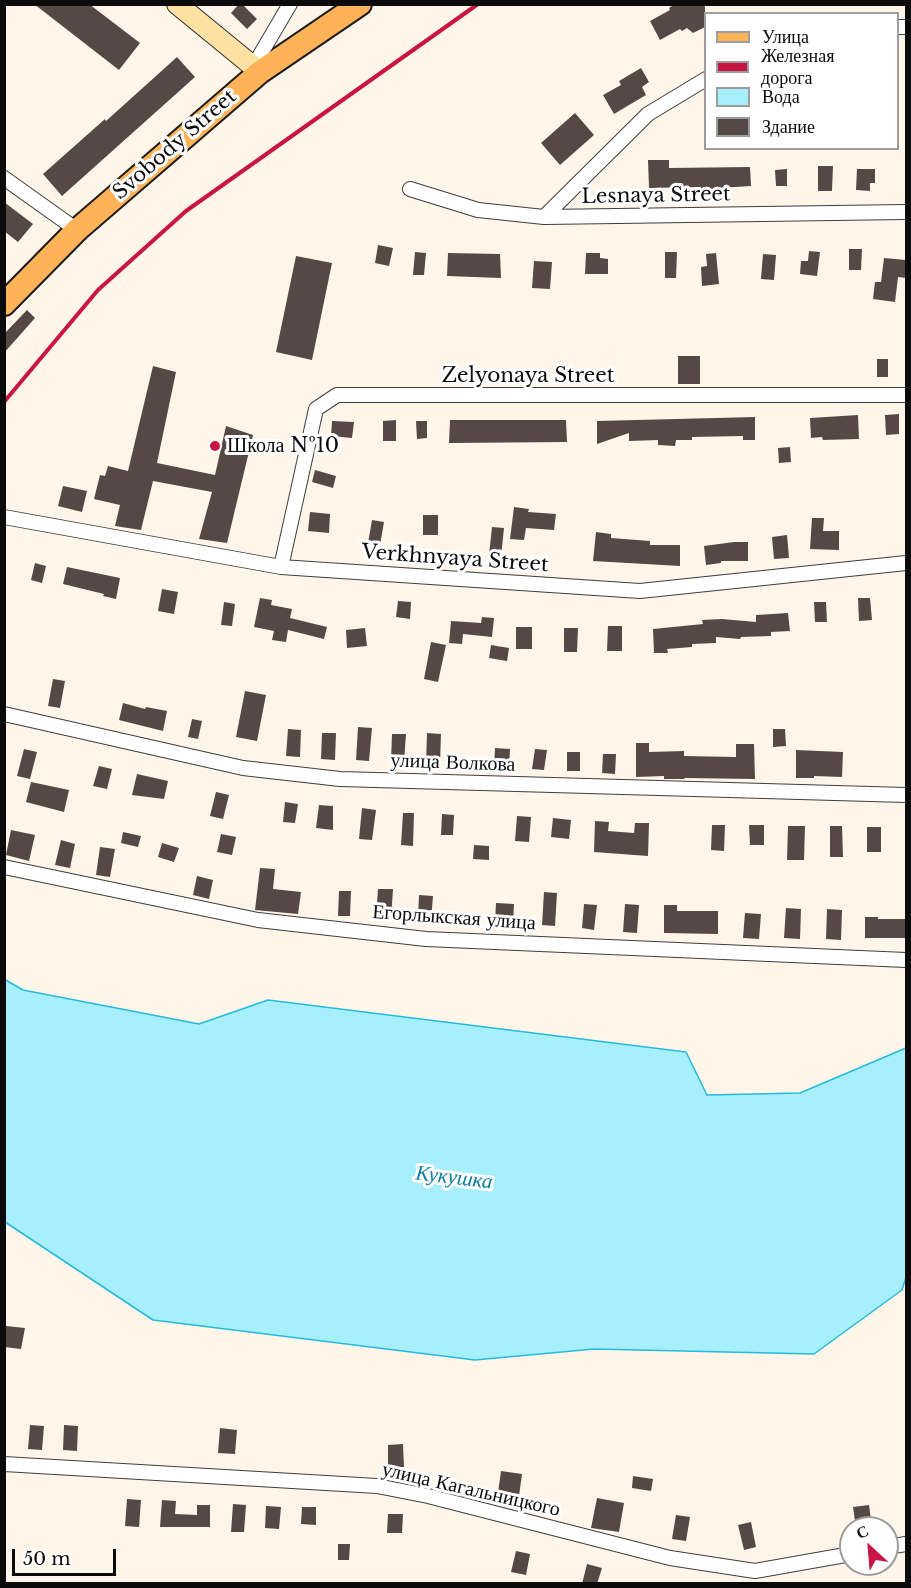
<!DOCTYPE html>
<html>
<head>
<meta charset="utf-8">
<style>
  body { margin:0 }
  #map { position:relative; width:911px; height:1588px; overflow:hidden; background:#fff6e9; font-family:"Libre Baskerville",serif }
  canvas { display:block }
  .frame { position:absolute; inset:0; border:6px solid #0b0b0b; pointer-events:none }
  .legend { position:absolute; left:704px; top:12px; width:195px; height:138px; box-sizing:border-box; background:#fff; border:2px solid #9d9d9d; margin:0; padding:8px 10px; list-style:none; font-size:18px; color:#0b0b0b }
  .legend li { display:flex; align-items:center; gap:12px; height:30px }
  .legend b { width:30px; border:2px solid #9d9d9d }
  .north { position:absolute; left:839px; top:1516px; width:60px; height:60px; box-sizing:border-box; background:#fff; border:2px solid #9d9d9d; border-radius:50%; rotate:334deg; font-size:16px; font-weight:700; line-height:24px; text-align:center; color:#0b0b0b }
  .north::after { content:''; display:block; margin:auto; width:21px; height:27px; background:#c91544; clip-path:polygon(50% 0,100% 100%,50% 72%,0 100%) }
  .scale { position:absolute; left:12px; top:1549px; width:104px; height:27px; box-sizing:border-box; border:3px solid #0b0b0b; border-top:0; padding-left:8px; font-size:18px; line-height:21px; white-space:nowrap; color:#0b0b0b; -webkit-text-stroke:4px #fff; paint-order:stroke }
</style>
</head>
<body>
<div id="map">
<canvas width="911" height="1588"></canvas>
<div class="frame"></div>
<ul class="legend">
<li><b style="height:8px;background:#ffb359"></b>Улица</li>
<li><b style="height:8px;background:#c91544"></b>Железная дорога</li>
<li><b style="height:16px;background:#a7effd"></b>Вода</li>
<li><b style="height:16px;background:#554946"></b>Здание</li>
</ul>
<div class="north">С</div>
<div class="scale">50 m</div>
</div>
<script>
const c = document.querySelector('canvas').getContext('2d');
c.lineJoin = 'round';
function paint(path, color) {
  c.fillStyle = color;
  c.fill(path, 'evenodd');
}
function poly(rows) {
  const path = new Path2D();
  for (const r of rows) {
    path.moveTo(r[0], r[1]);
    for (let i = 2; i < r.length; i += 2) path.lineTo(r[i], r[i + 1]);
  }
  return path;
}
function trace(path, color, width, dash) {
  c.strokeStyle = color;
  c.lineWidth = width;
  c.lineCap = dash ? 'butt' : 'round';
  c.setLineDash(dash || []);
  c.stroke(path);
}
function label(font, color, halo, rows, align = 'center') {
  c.font = font + ' "Libre Baskerville",serif';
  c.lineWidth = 6;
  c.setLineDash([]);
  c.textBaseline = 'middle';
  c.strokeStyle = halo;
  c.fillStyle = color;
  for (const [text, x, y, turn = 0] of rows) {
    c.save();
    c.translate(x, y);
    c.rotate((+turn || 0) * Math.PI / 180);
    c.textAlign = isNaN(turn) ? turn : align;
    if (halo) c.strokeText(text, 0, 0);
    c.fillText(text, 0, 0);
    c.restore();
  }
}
const water = poly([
  [4,979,23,990,199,1024,268,1000,686,1052,707,1095,800,1093,906,1048,906,1277,902,1290,814,1354,594,1349,475,1360,153,1320,5,1222,4,979]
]);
const building = poly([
  [34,4,89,4,140,43,119,70],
  [239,4,242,4,257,19,247,29,231,13],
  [675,4,705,4,705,27,693,33,687,28,682,31,680,29,660,40,650,21,670,10,669,8],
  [177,57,195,77,62,196,43,174,105,119,106,121],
  [641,68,649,82,642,87,646,95,614,114,603,95,621,85,619,81],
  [575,113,594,135,560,165,541,143],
  [648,160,669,160,669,168,750,167,751,186,720,188,720,191,701,191,701,187,649,188],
  [818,166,833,166,832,191,818,191],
  [787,169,787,186,776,186,775,170],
  [857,169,875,169,875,183,870,183,870,191,856,190],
  [4,202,33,224,18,242,4,231],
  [378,245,393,248,389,266,375,263],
  [849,249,862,249,861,270,849,270],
  [809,251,820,252,817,276,800,274,801,261,808,261],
  [415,252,426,253,424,275,413,275],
  [665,252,677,252,676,278,665,278],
  [448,253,500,254,501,278,447,276],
  [586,253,600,253,600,258,608,259,608,274,585,274],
  [716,253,719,284,702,286,701,267,707,266,706,254],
  [763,254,776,255,774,280,761,279],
  [296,256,332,263,312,360,276,352],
  [884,258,906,260,906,278,898,277,895,302,873,299,875,282,881,282],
  [534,261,552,262,550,289,532,288],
  [27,310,35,318,4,353,4,334],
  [678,356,700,356,700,384,678,384],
  [877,359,888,359,888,377,877,377],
  [153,366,176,372,157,463,215,475,226,426,253,435,227,543,199,539,212,492,153,481,141,530,115,526,120,505,94,499,100,475,105,476,108,466,128,471],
  [899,414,899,434,886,435,885,415],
  [858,415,859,439,823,440,822,437,811,438,810,418],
  [755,417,755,440,743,440,743,436,692,437,692,440,676,440,675,446,658,445,658,440,629,441,629,433,597,444,597,421],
  [396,420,396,441,383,441,383,421],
  [450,420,566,420,567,442,449,443],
  [332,421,354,422,352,438,331,436],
  [416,421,427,421,427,438,417,439],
  [790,447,791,462,779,463,778,448],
  [315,470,336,476,333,488,312,482],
  [63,486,87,491,82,512,58,506],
  [514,507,529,509,528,512,556,514,554,530,526,528,524,540,510,539],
  [310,512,330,514,329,533,308,531],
  [423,515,438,515,438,535,423,535],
  [812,518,824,518,823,531,839,531,839,550,810,549],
  [372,520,384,522,380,545,368,543],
  [492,527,504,528,501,557,489,555],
  [596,532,611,534,611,538,650,541,650,545,680,545,680,566,593,561],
  [787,535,789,558,774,559,772,537],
  [734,542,748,542,748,561,721,561,721,563,706,565,704,546],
  [35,563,46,566,42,583,31,580],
  [67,567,120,578,116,599,103,596,104,594,63,584],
  [162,589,178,592,174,614,158,611],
  [260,598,272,600,271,605,292,609,290,618,327,627,324,639,288,630,286,642,272,640,274,631,254,627],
  [858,598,870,598,872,620,859,621],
  [398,601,411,602,410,619,396,617],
  [224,602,235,604,232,626,221,625],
  [814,602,826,602,827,622,815,622],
  [788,613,790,631,771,632,771,636,741,637,740,639,716,637,716,643,692,644,692,647,667,649,668,653,654,653,653,629,703,624,702,620,722,619,756,622,756,615],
  [482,617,494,618,492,637,463,634,462,644,449,643,451,621,481,623],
  [608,626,622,626,622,651,607,651],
  [516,627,532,627,532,649,516,649],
  [365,628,367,646,347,648,346,630],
  [564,628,578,628,577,652,564,652],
  [431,642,446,645,438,682,424,679],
  [491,645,509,648,507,661,489,658],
  [53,679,65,681,60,708,48,706],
  [245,691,266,695,257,741,236,737],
  [123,703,145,709,146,707,167,711,163,731,119,720],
  [192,719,202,721,198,739,188,737],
  [358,727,372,728,369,761,356,760],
  [288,729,301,730,300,757,286,756],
  [773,729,785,729,786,746,773,747],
  [322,733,336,733,335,760,321,759],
  [427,733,441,734,440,764,426,763],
  [392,734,406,734,404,762,391,762],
  [636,743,649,743,649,752,684,751,684,756,736,757,736,744,754,744,755,779,684,778,685,779,664,779,664,776,636,777],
  [495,748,510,749,509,770,494,769],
  [24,749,37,752,30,779,17,776],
  [535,749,547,750,544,770,532,769],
  [796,750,843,752,842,777,814,776,814,778,796,778],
  [567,752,580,752,580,771,567,771],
  [603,754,616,754,615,774,602,773],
  [99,766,112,769,107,789,93,786],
  [137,774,168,781,164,799,132,795],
  [31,782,69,790,64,812,26,802],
  [216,792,229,795,223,819,210,816],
  [285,802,298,804,295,823,283,822],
  [319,805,333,806,333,830,316,828],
  [362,808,376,810,372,840,359,839],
  [403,813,414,813,413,846,401,845],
  [442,814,454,815,453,835,441,835],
  [517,816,531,817,529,842,515,841],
  [553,818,571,820,569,839,551,837],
  [595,821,609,822,608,831,634,833,635,823,649,823,648,856,594,852],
  [712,825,725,825,724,851,711,850],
  [749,825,764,825,764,845,750,845],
  [788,826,805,826,804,860,787,860],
  [830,826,842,826,843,857,830,857],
  [867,827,881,827,881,852,867,852],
  [11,830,35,835,29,861,6,855],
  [123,832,141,836,138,847,121,843],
  [221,834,236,837,232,855,217,852],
  [61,840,75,844,70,868,55,865],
  [162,843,179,848,174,862,158,857],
  [474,845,489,846,489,860,473,859],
  [100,847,115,849,110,877,96,875],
  [260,868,275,869,273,889,301,892,298,914,255,910],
  [197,876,213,880,209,899,193,895],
  [378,889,393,889,391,919,376,918],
  [339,891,351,891,350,916,338,916],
  [544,892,557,893,555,926,542,925],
  [419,895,433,896,431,921,418,920],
  [496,903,514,904,513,924,495,923],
  [584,904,597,905,594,930,582,928],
  [625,904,639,905,637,933,623,932],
  [664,905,677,905,677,911,718,911,718,934,664,933],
  [786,908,801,909,800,939,784,938],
  [827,909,842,910,841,940,826,939],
  [745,913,761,914,759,939,743,938],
  [865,917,878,917,878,919,906,919,906,938,865,938],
  [6,1326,25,1328,21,1349,4,1347],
  [30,1425,44,1426,42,1450,28,1449],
  [64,1425,78,1426,77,1451,63,1450],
  [220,1428,237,1430,235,1454,218,1453],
  [403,1444,404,1467,388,1467,388,1445],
  [501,1471,522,1474,519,1496,498,1493],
  [633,1476,653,1479,651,1491,632,1488],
  [597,1498,624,1503,619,1532,591,1528],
  [127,1499,141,1500,139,1527,125,1526],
  [162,1500,176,1501,175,1514,197,1515,197,1505,210,1505,210,1527,160,1527],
  [233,1504,246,1505,244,1532,231,1532],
  [869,1505,872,1528,856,1528,853,1507],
  [266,1506,281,1507,279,1529,265,1528],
  [302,1507,316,1507,316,1525,301,1524],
  [388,1514,403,1514,402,1533,387,1533],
  [676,1515,690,1517,686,1541,672,1539],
  [751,1522,756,1547,744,1550,738,1525],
  [338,1544,350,1544,349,1560,338,1560],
  [516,1551,530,1554,526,1575,511,1572],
  [587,1564,602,1568,597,1584,582,1584]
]);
const minor = poly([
  [898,27,906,27],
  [253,67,290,4],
  [4,178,77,230],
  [410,189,478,210,544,217,906,212],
  [544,217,648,114,706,79],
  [4,517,281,567,640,591,906,563],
  [281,567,316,409,337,395,906,395],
  [4,714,243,768,340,779,906,795],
  [4,867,258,920,426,939,906,960],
  [4,1464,377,1486,428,1496,670,1558,755,1571,851,1554],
  [887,1547,906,1544]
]);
const secondary = poly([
  [177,4,260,72]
]);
const primary = poly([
  [4,304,77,230,260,72,360,4]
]);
const rail = poly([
  [4,402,98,290,186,211,478,4]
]);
const markers = [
  [215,446,6,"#c91544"]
];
const streetNames = [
  ["Svobody Street",175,145,-41],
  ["Lesnaya Street",656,196,-1],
  ["Zelyonaya Street",528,376],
  ["Verkhnyaya Street",455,559,4],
  ["улица Волкова",453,763,2],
  ["Егорлыкская улица",454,918,4],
  ["улица Кагальницкого",471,1490,13]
];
const poiNames = [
  ["Школа №10",227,446]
];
const waterNames = [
  ["Кукушка",454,1178,7]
];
paint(water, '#a7effd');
trace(water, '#26badc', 1.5);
paint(building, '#554946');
trace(minor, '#3e3e3e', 16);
trace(secondary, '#2d2d2d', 22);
trace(primary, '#1c1c1c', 26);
trace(minor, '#fff', 14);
trace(secondary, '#ffe1a4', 20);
trace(primary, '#ffb359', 22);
trace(rail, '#c91544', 4);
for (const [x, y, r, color] of markers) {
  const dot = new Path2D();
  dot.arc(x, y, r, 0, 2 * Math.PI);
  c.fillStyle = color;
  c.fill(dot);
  trace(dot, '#fff', 2);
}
label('20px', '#0b0b0b', '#fff', streetNames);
label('20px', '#0b0b0b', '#fff', poiNames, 'left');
label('italic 21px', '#087fa1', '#fff', waterNames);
</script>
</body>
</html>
